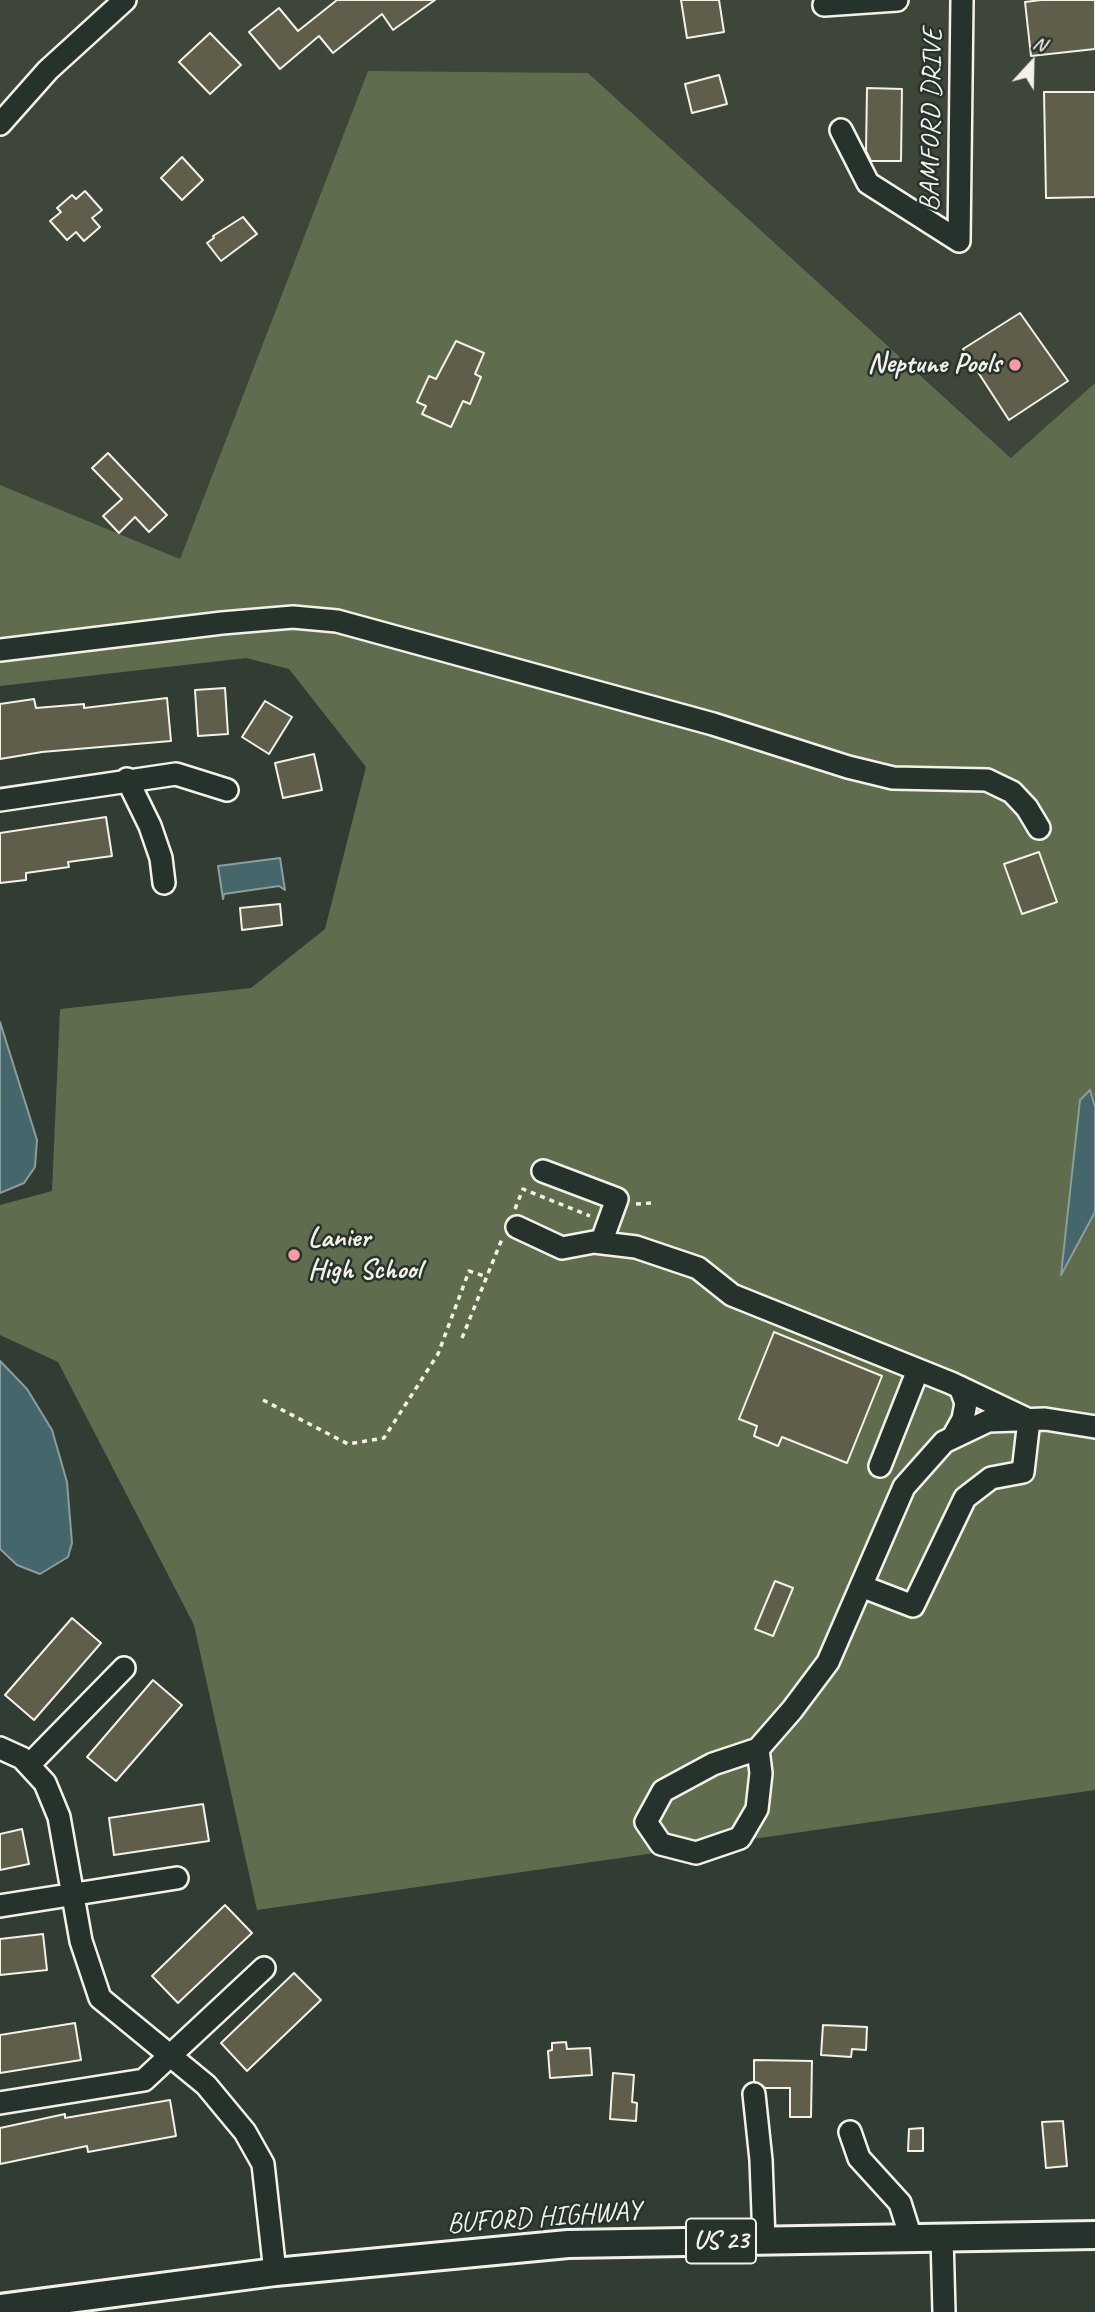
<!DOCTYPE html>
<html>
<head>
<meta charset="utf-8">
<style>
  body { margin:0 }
  #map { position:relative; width:1095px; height:2312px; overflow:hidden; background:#313c33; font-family:Caveat,sans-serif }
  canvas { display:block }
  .north { position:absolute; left:997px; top:28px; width:70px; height:70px; -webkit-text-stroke:5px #26332d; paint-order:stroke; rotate:22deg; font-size:19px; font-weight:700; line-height:28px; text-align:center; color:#f4f1e8 }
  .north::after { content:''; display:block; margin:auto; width:24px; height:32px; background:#f4f1e8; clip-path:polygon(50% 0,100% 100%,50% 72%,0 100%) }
</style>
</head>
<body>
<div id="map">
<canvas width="1095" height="2312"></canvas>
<div class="north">N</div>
</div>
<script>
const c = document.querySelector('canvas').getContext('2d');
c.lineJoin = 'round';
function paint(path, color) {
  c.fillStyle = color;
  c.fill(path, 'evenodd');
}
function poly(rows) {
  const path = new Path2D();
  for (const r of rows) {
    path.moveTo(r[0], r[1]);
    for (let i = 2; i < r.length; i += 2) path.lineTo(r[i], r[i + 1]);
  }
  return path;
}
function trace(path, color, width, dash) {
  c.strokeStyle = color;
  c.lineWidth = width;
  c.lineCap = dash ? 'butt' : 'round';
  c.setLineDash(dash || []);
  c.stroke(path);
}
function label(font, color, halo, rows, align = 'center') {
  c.font = font + ' Caveat,sans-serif';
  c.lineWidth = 5;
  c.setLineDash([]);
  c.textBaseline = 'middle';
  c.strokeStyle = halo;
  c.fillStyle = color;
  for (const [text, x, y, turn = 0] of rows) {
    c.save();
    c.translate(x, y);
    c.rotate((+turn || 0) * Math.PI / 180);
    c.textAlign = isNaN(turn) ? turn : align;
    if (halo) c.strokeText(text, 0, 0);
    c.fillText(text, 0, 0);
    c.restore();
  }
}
const built = poly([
  [0,0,1095,0,1095,383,1012,458,588,73,368,71,180,559,0,485]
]);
const green = poly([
  [368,71,588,73,1011,458,1095,383,1095,1790,257,1910,194,1625,58,1362,0,1335,0,1205,52,1191,60,1009,251,988,325,929,366,767,289,669,246,658,0,686,0,485,180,559]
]);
const water = poly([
  [280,858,285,890,279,886,224,894,223,899,218,866,280,858],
  [0,1022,37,1140,35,1167,24,1183,0,1193,0,1022],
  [1090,1090,1095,1107,1095,1212,1061,1275,1080,1100,1090,1090],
  [0,1361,27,1389,52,1430,67,1482,72,1543,68,1557,40,1574,17,1565,0,1549,0,1361]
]);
const building = poly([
  [337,0,435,0,393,30,382,14,333,53,319,36,280,69,249,32,279,8,298,31,337,0],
  [681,0,719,0,724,32,687,38,681,0],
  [1041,0,1095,0,1095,49,1031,56,1025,2,1041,0],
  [210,33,241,65,210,94,179,62,210,33],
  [719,75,727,104,692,113,685,84,719,75],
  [867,88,902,89,901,161,871,161,866,151,867,88],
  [1044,92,1095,92,1095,197,1046,198,1044,92],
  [182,157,203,180,182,200,161,178,182,157],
  [85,191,102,210,92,218,100,227,84,241,76,232,67,240,50,221,61,212,57,208,72,195,76,199,85,191],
  [243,217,257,234,221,261,207,243,214,238,213,236,243,217],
  [1020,313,1068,381,1009,420,963,349,1020,313],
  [456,341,484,353,475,374,481,377,470,404,463,401,451,427,422,414,426,406,417,402,429,376,436,379,456,341],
  [108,453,167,515,149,532,135,517,119,533,103,516,122,499,92,468,108,453],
  [225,688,228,734,198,736,195,690,225,688],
  [167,698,171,741,42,752,0,759,0,704,34,699,36,708,84,704,84,708,167,698],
  [265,701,292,717,269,754,242,737,265,701],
  [314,754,322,790,283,798,275,763,314,754],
  [106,817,112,856,68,862,69,867,26,873,26,880,0,883,0,833,106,817],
  [1039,852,1057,902,1022,914,1004,864,1039,852],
  [280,904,282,925,242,930,240,908,280,904],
  [774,1332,882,1376,847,1463,782,1437,778,1446,754,1436,757,1426,739,1419,774,1332],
  [775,1581,793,1588,773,1636,755,1629,775,1581],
  [72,1618,101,1643,34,1720,5,1695,72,1618],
  [153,1680,182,1705,116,1781,87,1757,153,1680],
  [203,1804,209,1841,114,1855,109,1818,203,1804],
  [22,1829,29,1864,0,1870,0,1834,22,1829],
  [225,1905,252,1933,178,2003,152,1976,225,1905],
  [43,1934,47,1970,0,1975,0,1939,43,1934],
  [294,1973,321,2000,247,2071,221,2043,294,1973],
  [75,2023,81,2060,0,2073,0,2035,75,2023],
  [823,2025,867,2027,866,2050,852,2049,851,2057,821,2055,823,2025],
  [566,2042,567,2049,590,2048,592,2075,550,2078,548,2051,552,2050,552,2043,566,2042],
  [754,2060,812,2061,811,2117,790,2117,790,2088,765,2088,754,2081,754,2060],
  [613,2073,634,2075,632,2102,637,2103,636,2121,610,2119,613,2073],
  [170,2100,176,2136,88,2152,87,2146,0,2164,0,2128,65,2114,65,2118,170,2100],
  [1063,2121,1067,2166,1046,2168,1042,2122,1063,2121],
  [923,2128,923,2151,908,2151,909,2129,923,2128]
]);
const path = poly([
  [636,1204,652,1203],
  [515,1209,523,1189,590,1216],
  [462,1338,502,1239],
  [263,1400,348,1444,384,1438,438,1354,469,1271,487,1277]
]);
const minor = poly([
  [824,5,897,0],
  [0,124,48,70,125,0],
  [841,130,868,183,959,241],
  [959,241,962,0],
  [0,650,222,623,293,617,337,621,713,724,848,767,893,778,987,780,1012,792,1027,808,1039,828],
  [127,779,150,826,161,858,164,883],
  [0,800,176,774,227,790],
  [543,1171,617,1199,601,1243],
  [517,1227,562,1248,594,1242,636,1247,698,1268,732,1295,951,1383,1029,1420,1023,1472,991,1478,965,1498,913,1606,861,1586],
  [953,1437,963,1419,966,1403,960,1387],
  [880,1466,918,1370],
  [0,1748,22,1758,45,1783,59,1817,81,1941,100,1998,206,2085,245,2132,263,2164,275,2272],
  [758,1749,761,1773,757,1809,740,1838,696,1853,661,1844,646,1822,663,1791,713,1764,758,1749,792,1710,828,1662,904,1487,944,1442,988,1421,1045,1419,1095,1427],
  [29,1765,124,1668],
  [0,1906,177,1878],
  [754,2094,761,2160,764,2240],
  [0,2103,144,2080,264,1968],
  [850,2132,859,2158,900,2203,911,2238],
  [942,2237,944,2312]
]);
const major = poly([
  [0,2308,275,2272,568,2244,1095,2235]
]);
const markers = [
  [1015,365,7,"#ff9aa2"],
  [294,1255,7,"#ff9aa2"]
];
const shields = [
  [721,2241,70]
];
const shieldNames = [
  ["US 23",721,2241]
];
const streetNames = [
  ["BAMFORD DRIVE",932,120,-89],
  ["BUFORD HIGHWAY",544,2218,-4]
];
const poiNames = [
  ["Neptune Pools",1001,365],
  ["Lanier",308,1239,"left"],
  ["High School",308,1271,"left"]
];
paint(built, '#3e463a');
paint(green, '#5f6d4e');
paint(water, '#45666b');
trace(water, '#8b9e9d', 2);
paint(building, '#5e5e4a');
trace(building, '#f4f1e8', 2);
trace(minor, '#f4f1e8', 26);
trace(major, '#f4f1e8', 32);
trace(path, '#f4f1e8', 3.5, [5, 5]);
trace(minor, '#26332d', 21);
trace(major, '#26332d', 26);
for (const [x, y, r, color] of markers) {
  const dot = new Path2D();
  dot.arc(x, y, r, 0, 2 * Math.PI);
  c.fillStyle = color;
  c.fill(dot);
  trace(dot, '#26332d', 2.5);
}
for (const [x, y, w] of shields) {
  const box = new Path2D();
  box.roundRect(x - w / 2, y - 22.5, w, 45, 5);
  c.fillStyle = '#26332d';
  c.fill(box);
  trace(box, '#f4f1e8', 2);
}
label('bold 26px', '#f4f1e8', null, shieldNames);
label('28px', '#f4f1e8', '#26332d', streetNames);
label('bold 28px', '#f4f1e8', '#26332d', poiNames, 'right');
</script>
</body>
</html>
